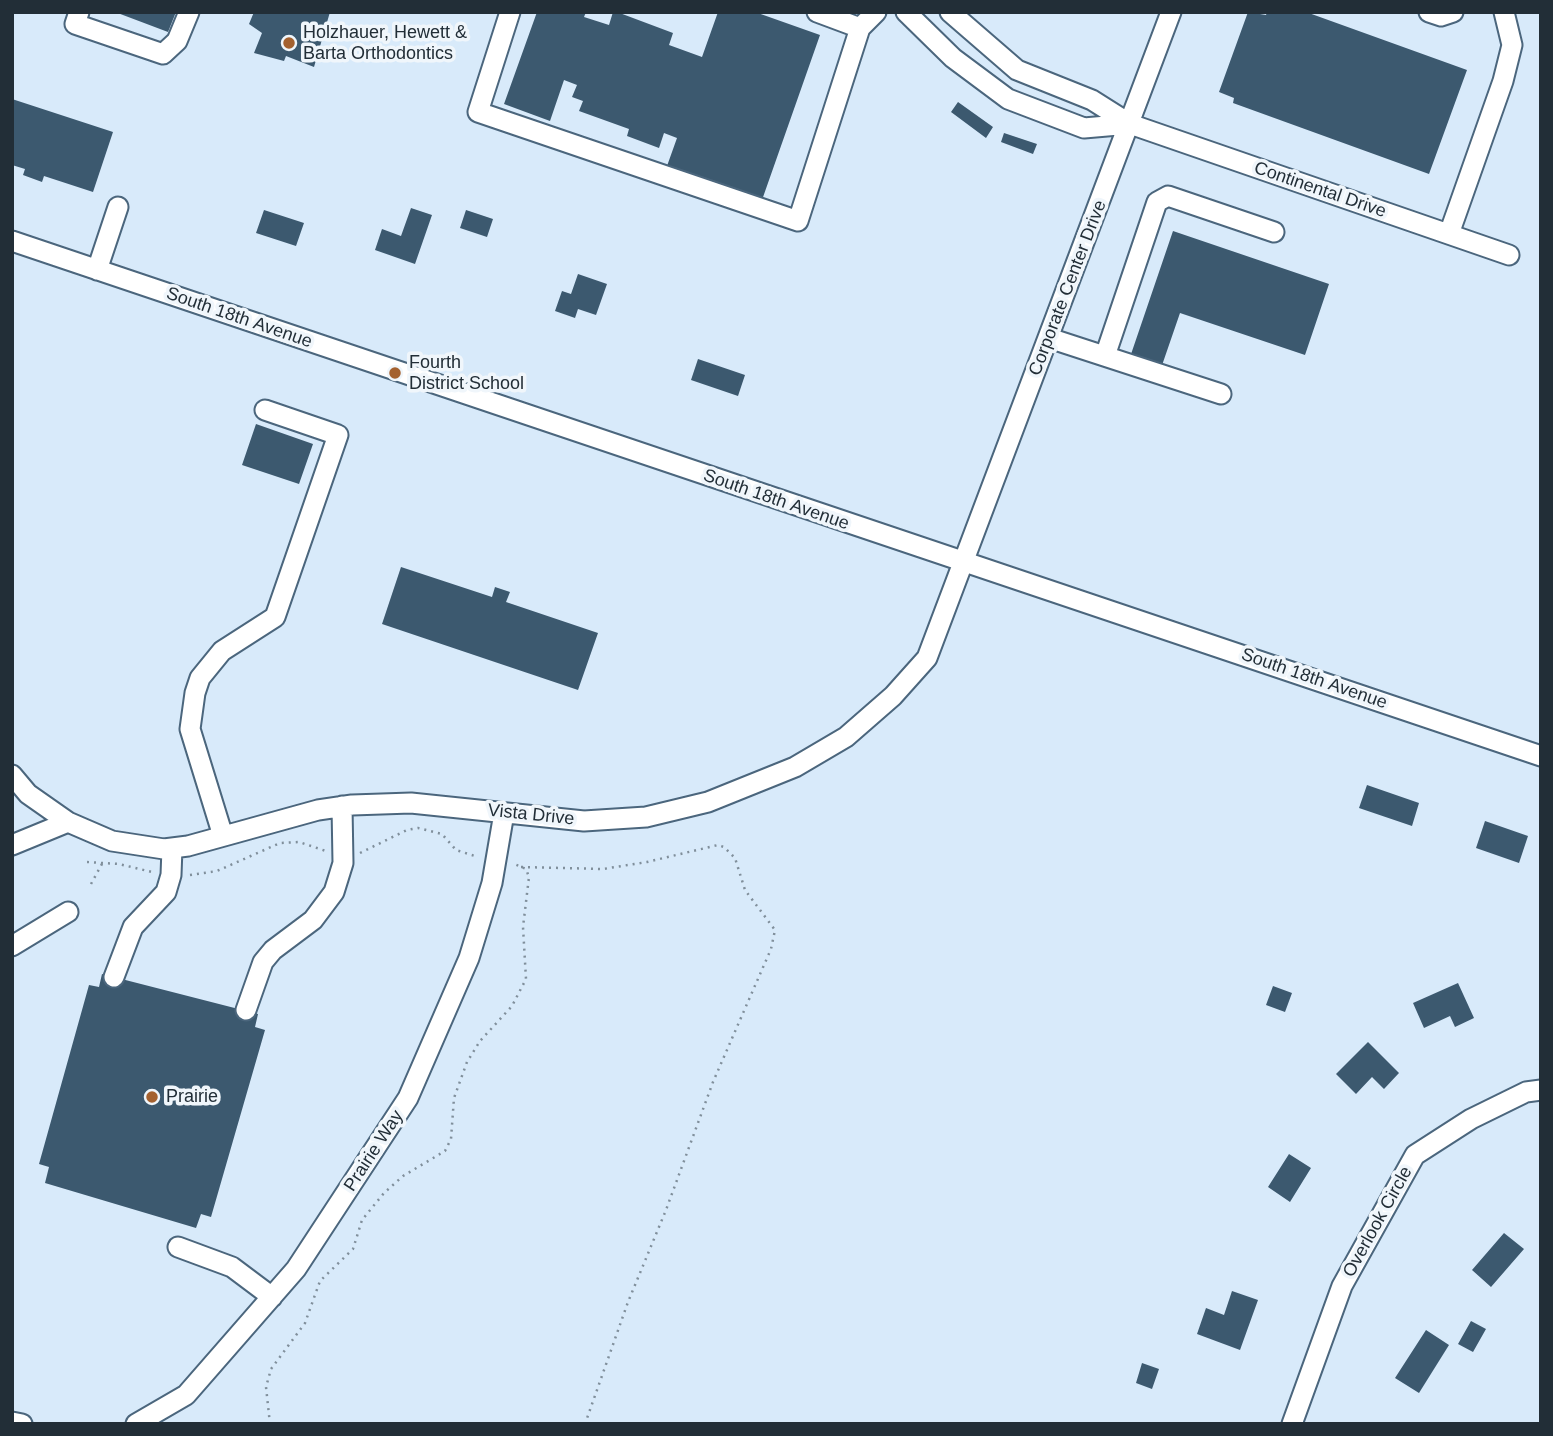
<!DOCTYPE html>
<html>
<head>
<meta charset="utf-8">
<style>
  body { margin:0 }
  #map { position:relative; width:1553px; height:1436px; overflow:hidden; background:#d8eafa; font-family:Arial,sans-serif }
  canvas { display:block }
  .frame { position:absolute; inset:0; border:14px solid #222e37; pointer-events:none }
</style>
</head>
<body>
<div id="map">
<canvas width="1553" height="1436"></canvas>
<div class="frame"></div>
</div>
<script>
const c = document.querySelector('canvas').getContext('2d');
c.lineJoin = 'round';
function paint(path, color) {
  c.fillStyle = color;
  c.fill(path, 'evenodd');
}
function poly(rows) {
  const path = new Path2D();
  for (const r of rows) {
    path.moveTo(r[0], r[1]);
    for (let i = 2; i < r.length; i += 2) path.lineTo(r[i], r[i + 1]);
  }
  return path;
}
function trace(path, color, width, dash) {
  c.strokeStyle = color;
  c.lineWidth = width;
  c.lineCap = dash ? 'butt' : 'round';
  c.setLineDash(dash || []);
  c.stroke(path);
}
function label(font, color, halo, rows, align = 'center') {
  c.font = font + ' Arial,sans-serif';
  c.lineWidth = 7;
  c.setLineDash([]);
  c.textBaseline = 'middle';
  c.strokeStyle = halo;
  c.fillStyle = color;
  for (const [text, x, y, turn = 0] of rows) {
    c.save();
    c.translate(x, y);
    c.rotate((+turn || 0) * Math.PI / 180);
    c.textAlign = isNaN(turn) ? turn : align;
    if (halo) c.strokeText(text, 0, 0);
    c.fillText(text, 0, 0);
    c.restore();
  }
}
const building = poly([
  [115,12,176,12,168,32],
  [254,12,330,12,314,67,286,56,284,61,254,53,262,33,249,24],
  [537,12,586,12,584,17,609,25,613,12,617,12,673,33,669,45,702,57,718,12,755,12,820,35,762,200,667,166,677,138,664,133,659,148,627,136,629,129,579,111,583,101,572,97,577,85,564,80,550,121,504,104],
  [1248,12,1266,15,1267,12,1306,12,1467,70,1429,174,1233,103,1234,98,1219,92],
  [12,99,113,132,93,192,44,176,42,182,23,175,25,169,12,165],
  [958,102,993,127,986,138,951,112],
  [1004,133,1037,144,1033,154,1001,142],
  [411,208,432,215,415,264,375,250,382,229,401,236],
  [264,210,304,223,296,246,256,233],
  [466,210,493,219,487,237,460,228],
  [1173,231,1329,284,1305,355,1180,313,1159,374,1128,363],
  [578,274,607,284,596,315,578,309,575,318,555,311,562,291,571,294],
  [698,359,745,375,738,396,691,380],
  [256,424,313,444,299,484,242,465],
  [401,567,492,597,495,587,510,592,506,602,598,633,578,690,382,624],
  [1367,785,1419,803,1412,826,1359,808],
  [1485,821,1528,836,1519,863,1476,848],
  [102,974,258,1014,255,1027,265,1030,211,1217,201,1214,196,1228,45,1183,49,1167,39,1164,89,985,99,987],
  [1458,983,1474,1018,1455,1027,1450,1016,1424,1028,1413,1003],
  [1273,986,1292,993,1285,1012,1266,1005],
  [1368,1042,1399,1073,1384,1089,1372,1077,1356,1094,1336,1074],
  [1289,1154,1311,1168,1290,1202,1268,1187],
  [1504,1233,1524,1249,1491,1287,1472,1270],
  [1232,1291,1258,1300,1240,1350,1197,1334,1206,1308,1224,1315],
  [1471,1321,1486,1329,1473,1352,1458,1344],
  [1426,1330,1449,1345,1419,1393,1395,1378],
  [1142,1363,1159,1369,1152,1389,1136,1383]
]);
const path = poly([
  [360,853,407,830,418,828,442,834,456,850,478,857],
  [87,862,119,864,152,872],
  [521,867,603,869,647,862,718,845,724,847,735,858,745,890,775,930,771,949,713,1082,666,1210,628,1302,585,1424],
  [190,875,217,871,280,843,299,842,326,851],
  [91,884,103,862],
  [270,1424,266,1387,271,1369,305,1323,320,1281,353,1249,362,1220,384,1193,403,1176,445,1151,451,1139,454,1098,467,1062,480,1041,512,1006,526,979,523,927,529,877,526,869,512,863]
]);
const minor = poly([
  [79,12,75,24,163,54,177,41,189,12],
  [510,12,478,112,798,221,860,28,876,12],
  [817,12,860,28],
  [906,12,953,58,1008,99,1084,128,1130,124],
  [950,12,1017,70,1092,100,1130,124,1509,255],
  [1429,12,1441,16,1453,12],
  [1449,234,1503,81,1512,45,1504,12],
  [12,241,1541,756],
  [97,270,118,207],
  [1049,338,1221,394],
  [1105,356,1157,202,1168,196,1274,232],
  [12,775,28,794,68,822,112,841,164,849,188,846,318,810,352,805,411,803,584,821,646,817,708,802,795,767,846,737,893,696,927,658,1171,12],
  [223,836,190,729,195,693,200,678,222,651,275,617,338,435,265,410],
  [12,845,68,822],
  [12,946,68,912],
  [114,977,133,927,166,892,171,875,172,848],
  [246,1010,263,962,273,950,313,920,334,892,343,863,342,806],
  [178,1247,232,1267,272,1297],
  [12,1422,22,1424],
  [136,1424,186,1395,296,1269,408,1098,469,958,492,883,504,813],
  [1292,1424,1342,1286,1415,1155,1471,1119,1526,1092,1541,1090]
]);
const markers = [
  [289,43,7,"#a4612f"],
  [395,373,7,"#a4612f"],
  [152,1097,7,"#a4612f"]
];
const poiNames = [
  ["Holzhauer, Hewett &",303,33],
  ["Barta Orthodontics",303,54],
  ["Fourth",409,363],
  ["District School",409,384],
  ["Prairie",166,1097]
];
const streetNames = [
  ["Continental Drive",1320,190,19],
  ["Corporate Center Drive",1068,288,-69],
  ["South 18th Avenue",239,318,19],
  ["South 18th Avenue",776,500,19],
  ["South 18th Avenue",1314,679,19],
  ["Vista Drive",531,815,6],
  ["Prairie Way",374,1151,-57],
  ["Overlook Circle",1378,1222,-61]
];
paint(building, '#3c596f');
trace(minor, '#4b667d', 23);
trace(path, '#808f9b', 2.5, [2, 5]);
trace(minor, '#fff', 19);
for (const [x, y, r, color] of markers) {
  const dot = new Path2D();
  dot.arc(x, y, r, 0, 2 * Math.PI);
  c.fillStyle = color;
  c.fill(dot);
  trace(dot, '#f0f6fb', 2.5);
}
label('18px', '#222e37', '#f0f6fb', poiNames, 'left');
label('18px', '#222e37', '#f0f6fb', streetNames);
</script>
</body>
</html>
